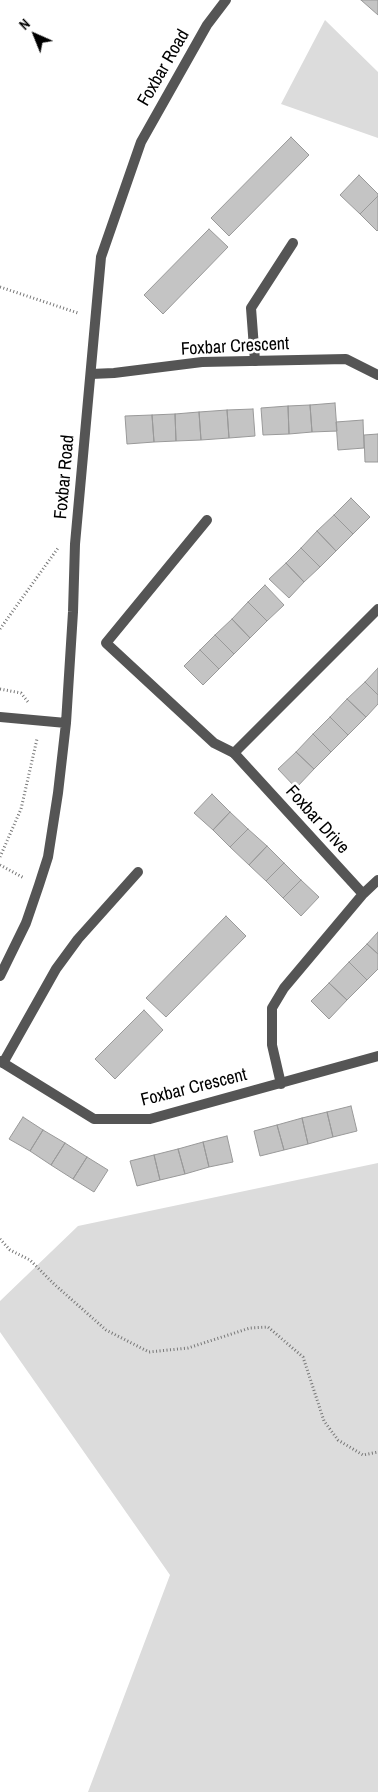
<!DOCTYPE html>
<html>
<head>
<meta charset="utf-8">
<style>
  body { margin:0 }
  #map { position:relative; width:378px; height:1792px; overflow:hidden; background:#fff; font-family:"Archivo Narrow",sans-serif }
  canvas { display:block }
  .north { position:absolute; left:10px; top:10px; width:50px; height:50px; -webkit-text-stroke:4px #fff; paint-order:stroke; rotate:316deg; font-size:14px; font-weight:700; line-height:20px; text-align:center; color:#000 }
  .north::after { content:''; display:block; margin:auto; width:18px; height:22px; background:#000; clip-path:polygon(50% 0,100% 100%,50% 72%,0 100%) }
</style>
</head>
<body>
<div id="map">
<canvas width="378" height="1792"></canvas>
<div class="north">N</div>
</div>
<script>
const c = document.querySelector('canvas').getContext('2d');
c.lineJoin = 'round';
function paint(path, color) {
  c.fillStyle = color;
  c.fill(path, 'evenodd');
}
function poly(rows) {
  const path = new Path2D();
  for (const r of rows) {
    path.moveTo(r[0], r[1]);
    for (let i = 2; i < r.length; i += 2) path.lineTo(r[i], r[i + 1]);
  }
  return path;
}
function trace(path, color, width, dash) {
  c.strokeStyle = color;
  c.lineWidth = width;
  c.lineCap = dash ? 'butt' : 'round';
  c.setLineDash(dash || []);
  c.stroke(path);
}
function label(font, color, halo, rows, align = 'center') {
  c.font = font + ' "Archivo Narrow",sans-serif';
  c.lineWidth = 5;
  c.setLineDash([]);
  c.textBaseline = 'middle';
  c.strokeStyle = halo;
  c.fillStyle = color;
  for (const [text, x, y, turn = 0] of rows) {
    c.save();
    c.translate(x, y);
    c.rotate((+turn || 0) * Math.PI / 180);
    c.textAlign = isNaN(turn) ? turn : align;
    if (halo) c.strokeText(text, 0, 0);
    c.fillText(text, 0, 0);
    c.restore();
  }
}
const green = poly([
  [325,20,378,72,378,138,281,104],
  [378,1163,378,1792,88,1792,170,1575,0,1332,0,1301,78,1226]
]);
const building = poly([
  [361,0,378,0,378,15,361,0],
  [291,137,309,155,229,236,211,218,291,137],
  [359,175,378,194,378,196,360,214,340,195,359,175],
  [378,196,378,230,377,231,360,214,378,196],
  [209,229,228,247,163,314,144,295,209,229],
  [335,403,337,431,312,432,310,405,335,403],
  [310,405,312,432,289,434,288,406,310,405],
  [288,406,289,434,263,435,261,408,288,406],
  [253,409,255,436,229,438,227,410,253,409],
  [227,410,229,438,201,440,199,412,227,410],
  [199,412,201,440,176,441,175,414,199,412],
  [175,414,176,441,154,442,152,415,175,414],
  [152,415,154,442,127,444,125,416,152,415],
  [363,420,364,448,338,450,336,422,363,420],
  [378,434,378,462,365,462,364,435,378,434],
  [351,498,370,517,353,534,334,515,351,498],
  [334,515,353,534,336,551,317,531,334,515],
  [317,531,336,551,320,567,301,548,317,531],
  [301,548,320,567,304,582,286,563,301,548],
  [286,563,304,582,289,598,269,579,286,563],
  [265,585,284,605,267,621,248,602,265,585],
  [248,602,267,621,250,638,232,619,248,602],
  [232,619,250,638,234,654,215,635,232,619],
  [215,635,234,654,219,669,200,650,215,635],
  [200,650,219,669,203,685,184,666,200,650],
  [378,668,378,695,365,682,378,668],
  [365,682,378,695,378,704,366,717,347,699,365,682],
  [347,699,366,717,348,735,330,717,347,699],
  [330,717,348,735,331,752,313,734,330,717],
  [313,734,331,752,314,769,296,752,313,734],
  [296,752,314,769,296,788,278,769,296,752],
  [212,794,230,812,213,830,194,813,212,794],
  [230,812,248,829,230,847,213,830,230,812],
  [248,829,267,846,249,865,230,847,248,829],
  [267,846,284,863,266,881,249,865,267,846],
  [284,863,301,880,283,898,266,881,284,863],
  [301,880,319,897,301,916,283,898,301,880],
  [226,916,246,936,166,1017,146,998,226,916],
  [378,932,378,954,367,944,378,932],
  [367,944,378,954,378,969,367,980,349,962,367,944],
  [349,962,367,980,347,1000,329,983,349,962],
  [329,983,347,1000,329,1019,311,1001,329,983],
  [144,1010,163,1030,115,1079,95,1059,144,1010],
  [351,1106,357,1131,333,1137,327,1112,351,1106],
  [327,1112,333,1137,308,1144,302,1118,327,1112],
  [23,1117,43,1130,30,1151,9,1139,23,1117],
  [302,1118,308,1144,284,1150,277,1125,302,1118],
  [277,1125,284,1150,260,1156,254,1131,277,1125],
  [43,1130,65,1143,51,1165,30,1151,43,1130],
  [227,1136,233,1162,209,1167,203,1142,227,1136],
  [203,1142,209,1167,185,1174,178,1149,203,1142],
  [65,1143,87,1157,73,1179,51,1165,65,1143],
  [178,1149,185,1174,160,1180,154,1155,178,1149],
  [154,1155,160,1180,137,1186,130,1161,154,1155],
  [87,1157,108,1170,94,1192,73,1179,87,1157]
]);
const path = poly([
  [0,287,78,313],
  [0,629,58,548],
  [0,689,21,693,28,702],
  [0,857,21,809,37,739],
  [0,865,24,878],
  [0,1239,10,1250,30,1260,54,1284,106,1330,149,1352,188,1348,250,1328,268,1327,303,1357,324,1421,338,1440,363,1455,378,1452]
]);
const service = poly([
  [255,361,251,308,293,243],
  [207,520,106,643,214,743,234,753],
  [3,1063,56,969,78,939,138,872]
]);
const minor = poly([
  [91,374,114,373,202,362,346,359,378,375],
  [363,894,378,880],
  [0,1061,94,1119,150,1119,378,1056],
  [281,1084,272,1045,272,1008,284,988,363,894,234,753,378,609]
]);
const tertiary = poly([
  [0,717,66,723],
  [0,976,26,923,39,885,48,857,58,793,66,723,73,612,75,544,101,257,141,142,207,25,226,0]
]);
const streetNames = [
  ["Foxbar Road",164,68,-60],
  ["Foxbar Crescent",235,347,-3],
  ["Foxbar Road",65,477,-85],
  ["Foxbar Drive",317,820,48],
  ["Foxbar Crescent",194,1088,-14]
];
paint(green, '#dcdcdc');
paint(building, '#c4c4c4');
trace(building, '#999', 1);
trace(path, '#777', 3, [1, 2.5]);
trace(service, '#555', 10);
trace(minor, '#555', 10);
trace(tertiary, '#555', 10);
label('18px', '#000', '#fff', streetNames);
</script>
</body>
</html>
